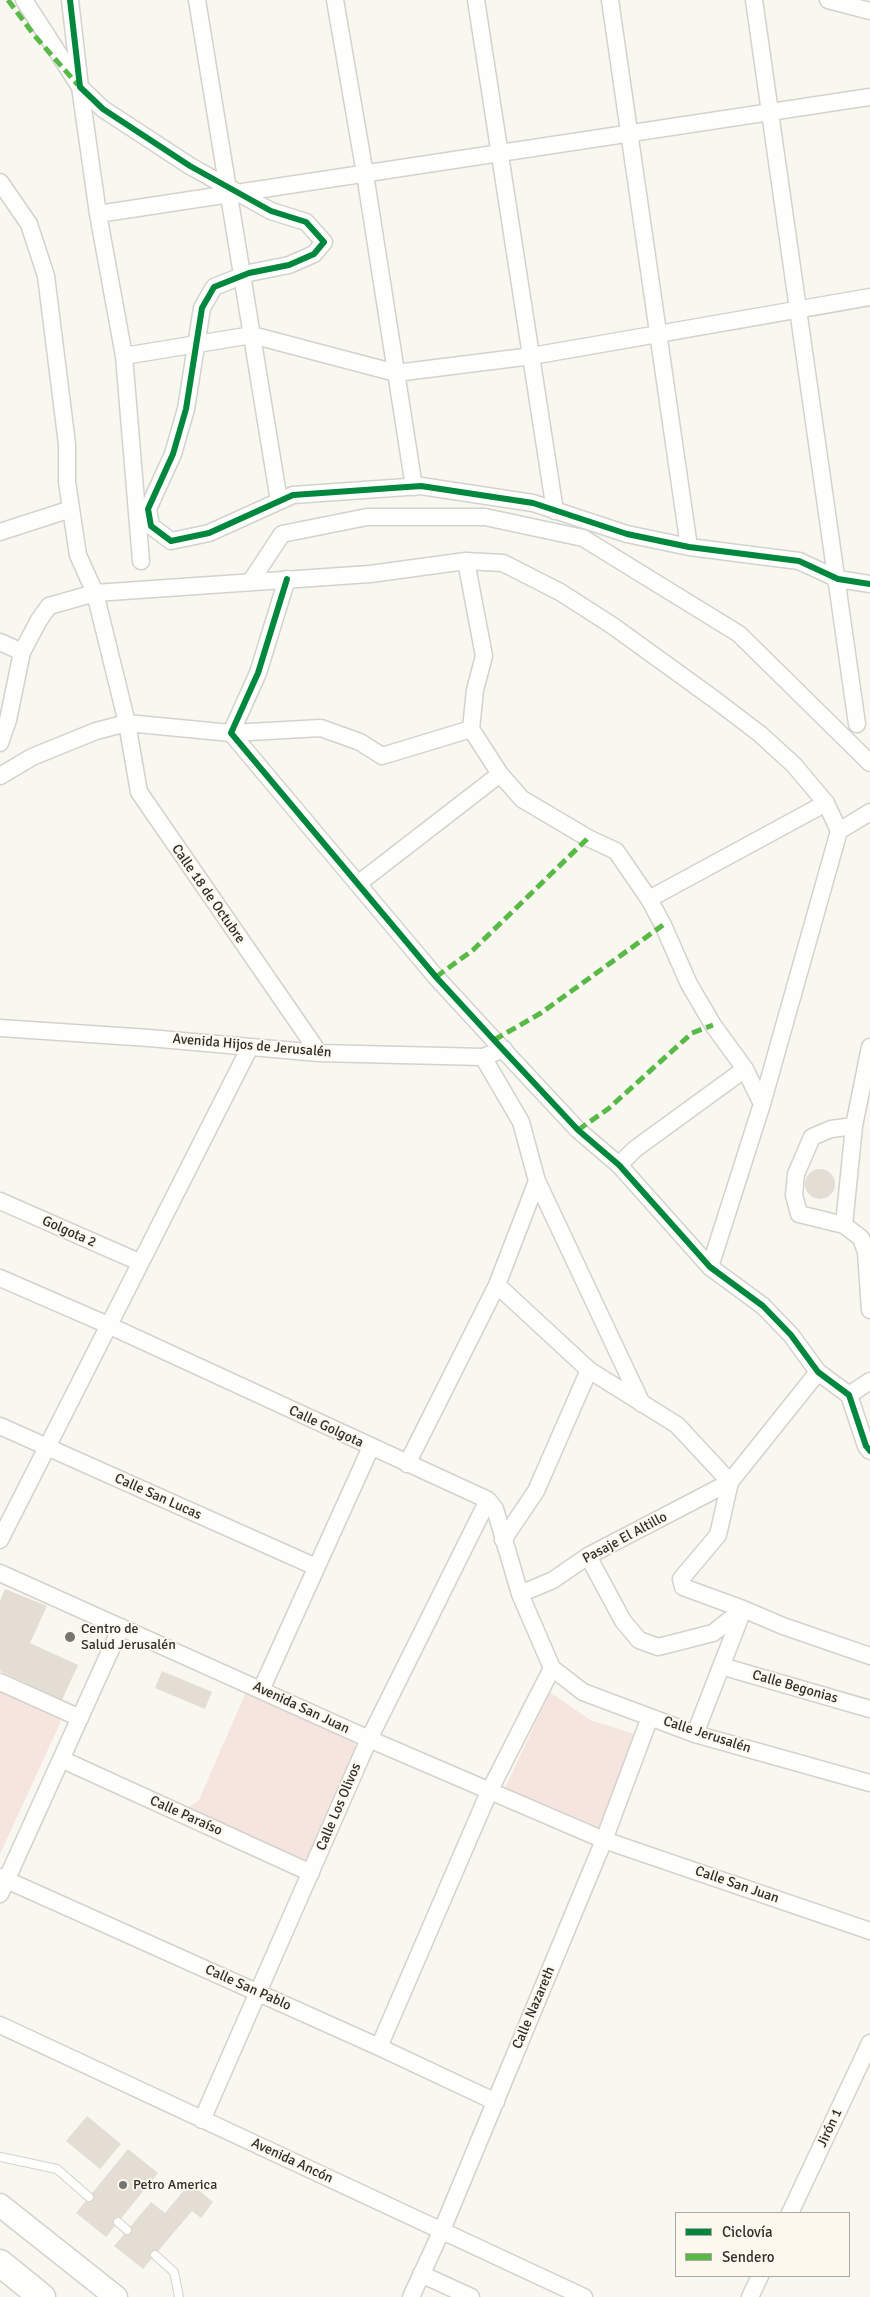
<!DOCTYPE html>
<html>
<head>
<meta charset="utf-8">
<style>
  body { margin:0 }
  #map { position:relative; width:870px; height:2297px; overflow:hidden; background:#f8f7f0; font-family:Signika,sans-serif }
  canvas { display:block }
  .legend { position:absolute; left:675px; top:2212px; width:175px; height:65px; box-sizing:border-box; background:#fcf8ed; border:1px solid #aaa89f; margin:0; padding:6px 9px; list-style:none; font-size:15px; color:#302f2b }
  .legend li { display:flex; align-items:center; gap:10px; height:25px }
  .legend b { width:25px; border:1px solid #aaa89f }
</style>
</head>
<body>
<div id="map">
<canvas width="870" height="2297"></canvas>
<ul class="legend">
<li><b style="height:6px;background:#00873e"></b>Ciclovía</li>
<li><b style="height:6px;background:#58b947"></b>Sendero</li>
</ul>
</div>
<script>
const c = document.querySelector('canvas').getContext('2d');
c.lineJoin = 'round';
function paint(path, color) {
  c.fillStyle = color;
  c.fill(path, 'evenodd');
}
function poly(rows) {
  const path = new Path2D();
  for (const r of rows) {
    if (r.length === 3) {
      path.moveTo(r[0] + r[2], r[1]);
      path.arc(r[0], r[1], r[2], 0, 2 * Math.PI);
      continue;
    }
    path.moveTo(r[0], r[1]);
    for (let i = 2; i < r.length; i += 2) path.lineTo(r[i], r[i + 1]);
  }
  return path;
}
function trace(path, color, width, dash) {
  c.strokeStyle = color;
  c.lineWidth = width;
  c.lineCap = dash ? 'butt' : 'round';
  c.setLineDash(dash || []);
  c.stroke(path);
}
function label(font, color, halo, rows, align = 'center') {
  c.font = font + ' Signika,sans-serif';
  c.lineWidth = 4;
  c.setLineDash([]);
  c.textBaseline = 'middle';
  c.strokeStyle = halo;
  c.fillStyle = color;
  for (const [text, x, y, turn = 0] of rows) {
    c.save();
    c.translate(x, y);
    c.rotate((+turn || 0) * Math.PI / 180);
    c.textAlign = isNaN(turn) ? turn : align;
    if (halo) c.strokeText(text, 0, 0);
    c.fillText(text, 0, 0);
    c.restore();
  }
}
const green = poly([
  [0,1689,56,1714,61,1721,0,1854],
  [246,1692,354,1743,357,1752,307,1864,188,1808,199,1800],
  [550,1692,590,1720,638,1735,599,1827,505,1788]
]);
const building = poly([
  [820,1184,15],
  [5,1589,47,1606,30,1643,78,1665,62,1700,0,1671,0,1601],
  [162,1671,212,1692,205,1709,155,1688],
  [87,2116,121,2144,100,2169,66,2141],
  [128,2149,158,2173,106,2237,76,2213],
  [190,2183,213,2202,201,2218,192,2211,143,2269,114,2246,151,2202,165,2213]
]);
const service = poly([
  [0,2157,57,2169,89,2197],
  [118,2222,127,2230],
  [155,2255,174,2272,179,2297]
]);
const minor = poly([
  [24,0,80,87,98,214,124,356,141,561],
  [70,0,80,87,103,109,190,166,271,211,306,222,324,242,314,254,289,265,249,273,214,287,202,308,186,409,173,454,148,509,151,526,171,541,209,533,293,495,421,486,533,503,627,534,689,547,799,561,838,579,870,584],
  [197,0,279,501],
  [335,0,365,174,414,487],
  [476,0,555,511],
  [610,0,689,547],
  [754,0,857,724],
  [828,0,870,11],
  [0,182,29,224,46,276,67,444,67,482,78,555,95,593,127,723,139,792,319,1053],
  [98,214,870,97],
  [124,356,252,335,396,373,532,356,870,297],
  [0,532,71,509],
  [466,561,484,656,475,690,471,729,500,774,522,799,588,838,616,851,649,899,663,925,689,984,713,1025,745,1069,762,1104],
  [287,579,258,673,231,733,436,977,494,1040,578,1130,619,1165,710,1267,763,1306,791,1335,818,1372,849,1395,866,1446,870,1451],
  [251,581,282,534,367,517,485,517,583,538,739,634,870,763],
  [0,642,22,652],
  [0,743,8,720,22,652,39,620,49,606,95,593,370,574,466,561,503,563,560,592,613,626,718,702,760,734,794,765,826,803,839,831,762,1104,710,1267],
  [0,776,32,757,96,731,127,723,231,733,321,728,360,742,382,756,471,729],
  [839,831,870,812],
  [359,883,500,774],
  [649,899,826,803],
  [0,1028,149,1038,319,1053,483,1057,504,1049],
  [870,1047,854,1126,844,1225,861,1238,866,1252,870,1310],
  [483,1057,521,1122,537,1181,642,1404],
  [619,1165,635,1149,745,1069],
  [0,1201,139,1262],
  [844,1225,799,1214,794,1195,796,1174,812,1137,831,1129,854,1126],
  [0,1278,108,1325,488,1500,495,1509,520,1594,552,1668,583,1692,695,1734,870,1783],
  [497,1285,589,1370,677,1425,730,1482,588,1556,553,1580,520,1594],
  [818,1372,730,1482,718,1535,681,1579,683,1587,743,1609,783,1626,870,1656],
  [849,1395,870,1381],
  [0,1426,316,1567],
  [407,1464,497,1285,537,1181],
  [0,1540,250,1047],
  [503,1540,536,1491,589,1370],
  [588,1556,623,1621,639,1640,658,1647,713,1633,743,1609],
  [0,1573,369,1739,604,1840,870,1931],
  [721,1666,870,1709],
  [0,1682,80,1718],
  [261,1690,371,1447],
  [695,1734,743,1610],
  [61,1759,311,1873],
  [0,1877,379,2047,496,2102],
  [0,1894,121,1627],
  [0,2025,584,2297],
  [379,2047,489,1792,552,1668],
  [202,2120,369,1739,488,1500],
  [790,2213,870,2043],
  [421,2274,471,2297],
  [411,2297,442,2230,604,1840,650,1717],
  [750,2297,760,2276]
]);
const secondary = poly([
  [0,2205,116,2297]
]);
const trunk = poly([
  [0,2263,42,2297]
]);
const quiet = poly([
  [8,0,34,35,78,85],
  [436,977,473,950,588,838],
  [494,1040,541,1013,663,925],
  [578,1130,608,1109,692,1033,713,1025]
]);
const cycleway = poly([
  [70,0,80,87,103,109,190,166,271,211,306,222,324,242,314,254,289,265,249,273,214,287,202,308,186,409,173,454,148,509,151,526,171,541,209,533,293,495,421,486,533,503,627,534,689,547,799,561,838,579,870,584],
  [287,579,258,673,231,733,436,977,494,1040,578,1130,619,1165,710,1267,763,1306,791,1335,818,1372,849,1395,866,1446,870,1451]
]);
const markers = [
  [70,1637,6,"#767570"],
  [123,2185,5,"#767570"]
];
const streetNames = [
  ["Calle 18 de Octubre",208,894,55],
  ["Avenida Hijos de Jerusalén",252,1046,5],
  ["Golgota 2",69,1232,24],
  ["Calle Golgota",326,1427,25],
  ["Calle San Lucas",158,1497,24],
  ["Pasaje El Altillo",625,1538,-28],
  ["Calle Begonias",795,1687,16],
  ["Avenida San Juan",301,1708,25],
  ["Calle Jerusalén",707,1735,18],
  ["Calle Los Olivos",339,1807,-67],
  ["Calle Paraíso",186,1816,24],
  ["Calle San Juan",737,1885,19],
  ["Calle San Pablo",248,1988,24],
  ["Calle Nazareth",534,2008,-67],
  ["Jirón 1",830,2128,-65],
  ["Avenida Ancón",292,2161,25]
];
const poiNames = [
  ["Centro de",81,1629],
  ["Salud Jerusalén",81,1645],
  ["Petro America",133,2185]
];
paint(green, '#f6e4de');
paint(building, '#e4ddd4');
trace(service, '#d3d2cd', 10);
trace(minor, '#d3d2cd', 19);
trace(secondary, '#d3d2cd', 25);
trace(trunk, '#d3d2cd', 29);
trace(service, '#fefefd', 8);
trace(minor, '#fefefd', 16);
trace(secondary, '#fefefd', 22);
trace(trunk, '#fefefd', 26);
trace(quiet, '#58b947', 5, [10, 5]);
trace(cycleway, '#00873e', 6);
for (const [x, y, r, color] of markers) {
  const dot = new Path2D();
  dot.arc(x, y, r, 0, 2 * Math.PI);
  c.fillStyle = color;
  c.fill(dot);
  trace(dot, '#fcf8ed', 2);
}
label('14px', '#302f2b', '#fcf8ed', streetNames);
label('14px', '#302f2b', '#fcf8ed', poiNames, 'left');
</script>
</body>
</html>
